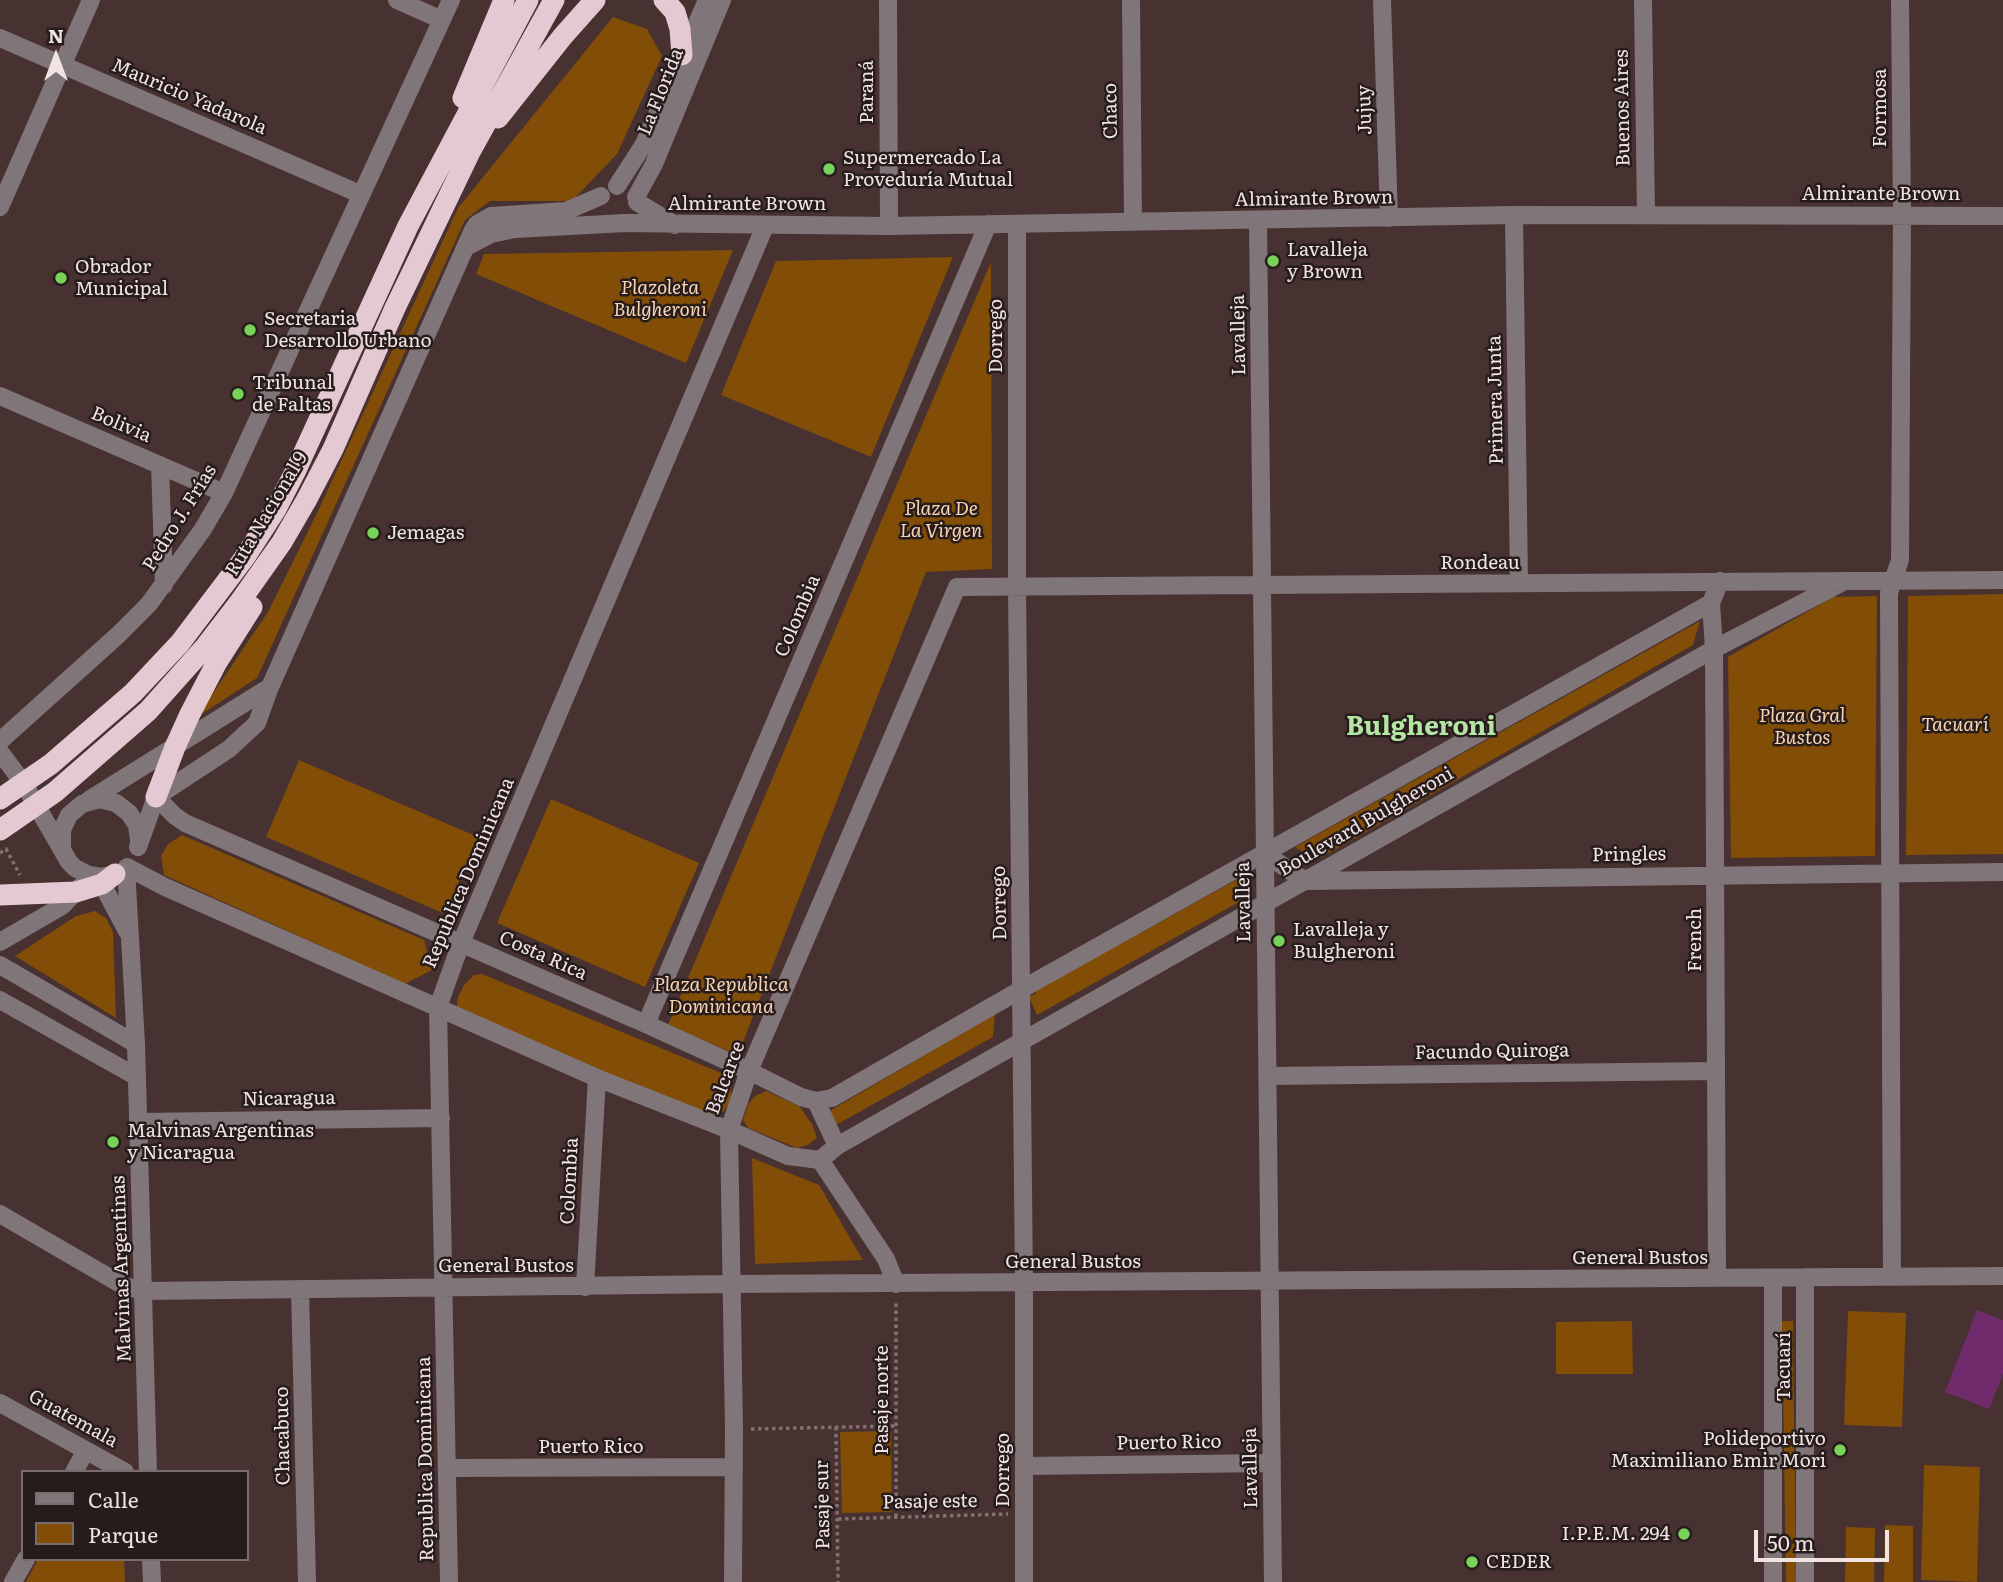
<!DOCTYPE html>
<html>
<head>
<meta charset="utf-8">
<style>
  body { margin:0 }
  #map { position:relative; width:2003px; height:1582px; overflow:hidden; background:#483131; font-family:Literata,serif }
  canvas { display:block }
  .legend { position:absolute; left:21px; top:1470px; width:228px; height:91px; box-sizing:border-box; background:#261c1c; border:2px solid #786c6c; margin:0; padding:9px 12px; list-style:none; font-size:21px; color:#f2e3e3 }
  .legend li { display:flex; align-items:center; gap:14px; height:35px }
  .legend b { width:35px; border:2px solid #786c6c }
  .north { position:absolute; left:21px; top:21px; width:70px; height:70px; -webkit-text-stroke:5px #261c1c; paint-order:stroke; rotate:0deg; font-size:19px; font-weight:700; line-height:28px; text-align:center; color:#f2e3e3 }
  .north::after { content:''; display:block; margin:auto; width:24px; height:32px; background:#f2e3e3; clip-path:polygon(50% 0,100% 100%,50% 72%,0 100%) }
  .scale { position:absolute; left:1754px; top:1530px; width:135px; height:32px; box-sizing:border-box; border:4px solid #f2e3e3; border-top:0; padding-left:9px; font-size:21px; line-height:24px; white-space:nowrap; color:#f2e3e3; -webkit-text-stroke:5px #261c1c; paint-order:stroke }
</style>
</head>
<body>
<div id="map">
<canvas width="2003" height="1582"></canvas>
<ul class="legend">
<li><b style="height:9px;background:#807579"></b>Calle</li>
<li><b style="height:19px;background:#814d07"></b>Parque</li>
</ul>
<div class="north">N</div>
<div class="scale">50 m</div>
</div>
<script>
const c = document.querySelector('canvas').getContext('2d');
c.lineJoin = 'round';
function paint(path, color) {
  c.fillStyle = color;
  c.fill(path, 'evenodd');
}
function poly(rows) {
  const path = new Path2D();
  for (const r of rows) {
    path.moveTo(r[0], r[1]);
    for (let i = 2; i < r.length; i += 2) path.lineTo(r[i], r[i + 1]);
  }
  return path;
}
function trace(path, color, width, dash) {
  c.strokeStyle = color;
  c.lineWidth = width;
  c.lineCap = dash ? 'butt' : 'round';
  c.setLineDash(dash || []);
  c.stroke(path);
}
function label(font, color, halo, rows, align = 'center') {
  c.font = font + ' Literata,serif';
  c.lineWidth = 5;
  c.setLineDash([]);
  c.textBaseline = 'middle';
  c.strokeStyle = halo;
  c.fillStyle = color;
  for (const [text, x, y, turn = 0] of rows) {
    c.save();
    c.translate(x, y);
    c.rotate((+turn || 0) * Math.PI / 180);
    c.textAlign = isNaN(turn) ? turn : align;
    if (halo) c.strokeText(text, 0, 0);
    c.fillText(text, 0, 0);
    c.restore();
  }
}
const green = poly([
  [613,17,647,29,662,56,617,154,572,201,490,201,465,220,257,678,197,717,268,612,318,511,458,208],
  [733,250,686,363,476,274,484,254],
  [953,257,871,457,721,395,776,261],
  [991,262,992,569,926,572,738,1055,668,1025],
  [2003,594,2003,854,1906,855,1908,596],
  [1877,596,1875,856,1731,858,1728,657,1833,597],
  [1700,621,1693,645,1317,860,1295,847],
  [299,760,478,837,445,914,266,837],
  [551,799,699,863,645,987,497,923],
  [182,835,424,940,432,970,405,984,164,875,161,856,168,844],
  [1249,873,1246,898,1037,1015,1029,997,1036,993,1036,990],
  [95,911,106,918,113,932,116,1018,15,956,76,916],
  [482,974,726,1075,731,1085,731,1100,723,1112,710,1116,456,1012,458,997,464,985,474,975],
  [995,1014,993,1037,836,1125,828,1112],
  [766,1091,799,1106,812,1124,817,1138,808,1145,797,1148,748,1128,743,1120,748,1104,755,1096],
  [752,1158,819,1185,863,1260,755,1264],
  [1848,1311,1906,1313,1902,1427,1844,1425],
  [1632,1321,1633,1374,1556,1374,1556,1322],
  [1782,1321,1793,1321,1796,1582,1786,1582],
  [891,1431,892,1512,842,1513,840,1432],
  [1924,1465,1980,1467,1977,1582,1921,1580],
  [1885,1525,1913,1526,1913,1582,1884,1582],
  [1846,1527,1875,1528,1874,1582,1845,1582],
  [38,1559,124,1559,125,1582,26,1582]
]);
const water = poly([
  [1977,1310,2003,1320,2003,1374,1989,1409,1945,1392]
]);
const path = poly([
  [0,853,6,849,20,875],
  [836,1427,838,1582],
  [751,1429,895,1426],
  [896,1517,896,1302],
  [838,1519,1008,1514]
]);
const minor = poly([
  [397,0,442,20],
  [888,0,889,226],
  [1131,0,1133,222],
  [1382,0,1389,218],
  [1643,0,1646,215],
  [0,38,360,194],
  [617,186,644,144,707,0],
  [636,197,654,164,722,0],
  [637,202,675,225],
  [0,207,91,0],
  [1514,215,1519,583],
  [1258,221,1273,1582],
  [1017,224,1017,587,1024,1284,1024,1582],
  [466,247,491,234,515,229,625,223,889,226,1514,215,2003,216],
  [0,396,224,493],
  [160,465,164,585],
  [1711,603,1714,649,1717,1278],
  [0,741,118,635,149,604,203,529,224,493,451,0],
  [0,752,24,784,69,862,75,868,89,875,101,877,114,874],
  [89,800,270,687],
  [138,847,156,797,229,749,257,723,270,687,473,230,477,224,491,216,566,211,601,196],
  [62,848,62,830,69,815,82,804,99,799,116,803,129,813,137,825,139,840],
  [1264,853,1305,881,2003,872],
  [127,867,165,887,597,1078,729,1130,788,1156,820,1160,837,1146,816,1101,801,1097,749,1071,646,1024,185,823,175,816,156,797],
  [126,868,136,1044,148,1472],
  [96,877,102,884,127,931],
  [0,942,62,906,80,887],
  [0,965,136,1044],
  [0,1000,137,1077],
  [646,1024,988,224],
  [1268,1076,1716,1071],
  [816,1101,832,1098,1022,989,1711,603,1720,581],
  [138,1122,441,1118],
  [837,1146,1714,649,1841,583],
  [820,1160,886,1259,896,1284],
  [0,1214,124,1286,144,1291,730,1284,2003,1276],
  [1805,1277,1805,1582],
  [1892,1277,1889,593,1900,560,1902,215,1900,0],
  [1773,1278,1773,1582],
  [585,1287,597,1078],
  [300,1289,307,1582],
  [0,1403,125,1472],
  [1024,1466,1272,1463],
  [448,1468,734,1467],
  [74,1472,85,1452],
  [151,1559,152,1582],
  [13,1582,26,1559],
  [449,1582,438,1007,461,943,765,226],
  [733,1582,734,1429,729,1130,749,1071,957,587,2003,580]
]);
const highway = poly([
  [664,0,675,12,680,29,682,55],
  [463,98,504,0],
  [498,118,563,36,595,0],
  [156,797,175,747,190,714,217,662,252,607],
  [0,799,51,764,133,693,180,643,245,557,276,509,295,472,408,226,528,0],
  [0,830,55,792,148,711,206,646,239,603,282,542,307,499,333,449,395,308,470,152,554,0],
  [0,895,76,892,102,884,115,874]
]);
const markers = [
  [829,169,7,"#78d158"],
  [1273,261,7,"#78d158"],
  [61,278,7,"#78d158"],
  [250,330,7,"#78d158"],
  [238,394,7,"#78d158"],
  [373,533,7,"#78d158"],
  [1279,941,7,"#78d158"],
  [113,1142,7,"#78d158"],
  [1840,1450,7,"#78d158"],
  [1684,1534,7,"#78d158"],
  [1472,1562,7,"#78d158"]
];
const streetNames = [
  ["La Florida",661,92,-68],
  ["Paraná",867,92,-90],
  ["Mauricio Yadarola",189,97,23],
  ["Buenos Aires",1623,108,-91],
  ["Formosa",1880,108,-90],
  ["Jujuy",1365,110,-92],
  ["Chaco",1111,111,-91],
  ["Almirante Brown",1881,194],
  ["Almirante Brown",1314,199,-1],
  ["Almirante Brown",747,204],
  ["Lavalleja",1239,335,-91],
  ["Dorrego",996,336,-90],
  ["Primera Junta",1496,400,-91],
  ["Bolivia",121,425,23],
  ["Ruta Nacional 9",267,514,-59],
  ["Pedro J. Frías",180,518,-58],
  ["Rondeau",1480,563],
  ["Colombia",798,616,-67],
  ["Boulevard Bulgheroni",1366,822,-30],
  ["Pringles",1629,855,-1],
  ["Republica Dominicana",469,873,-67],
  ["Lavalleja",1244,902,-91],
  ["Dorrego",1000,903,-91],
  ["French",1695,940,-90],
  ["Costa Rica",543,956,24],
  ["Facundo Quiroga",1492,1052,-1],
  ["Balcarce",726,1078,-69],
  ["Nicaragua",289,1099,-1],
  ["Colombia",570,1181,-87],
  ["General Bustos",1640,1258],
  ["General Bustos",1073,1262],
  ["General Bustos",506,1266],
  ["Malvinas Argentinas",122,1269,-92],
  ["Tacuarí",1784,1367,-90],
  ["Pasaje norte",882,1400,-90],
  ["Guatemala",73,1419,29],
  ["Chacabuco",283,1436,-91],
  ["Puerto Rico",1169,1443,-1],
  ["Puerto Rico",591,1447],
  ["Republica Dominicana",426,1459,-91],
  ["Lavalleja",1251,1468,-91],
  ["Dorrego",1003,1470,-90],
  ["Pasaje este",930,1502,-1],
  ["Pasaje sur",823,1505,-91]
];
const poiNames = [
  ["Supermercado La",843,158],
  ["Proveduría Mutual",843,180],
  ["Lavalleja",1287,250],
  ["y Brown",1287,272],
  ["Obrador",75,267],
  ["Municipal",75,289],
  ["Secretaria",264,319],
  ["Desarrollo Urbano",264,341],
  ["Tribunal",252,383],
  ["de Faltas",252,405],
  ["Jemagas",387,533],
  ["Lavalleja y",1293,930],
  ["Bulgheroni",1293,952],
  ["Malvinas Argentinas",127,1131],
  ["y Nicaragua",127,1153],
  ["Polideportivo",1826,1439,"right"],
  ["Maximiliano Emir Mori",1826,1461,"right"],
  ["I.P.E.M. 294",1670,1534,"right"],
  ["CEDER",1486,1562]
];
const parkNames = [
  ["Plazoleta",660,288],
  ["Bulgheroni",660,310],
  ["Plaza De",941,509],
  ["La Virgen",941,531],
  ["Plaza Gral",1802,716],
  ["Bustos",1802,738],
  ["Tacuarí",1955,725],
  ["Plaza Republica",721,985],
  ["Dominicana",721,1007]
];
const districtNames = [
  ["Bulgheroni",1421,727]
];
paint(green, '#814d07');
paint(water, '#6f2b6b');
trace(path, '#836f6f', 3.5, [3.5, 3.5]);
trace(minor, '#807579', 18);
trace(highway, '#e4c9d2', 21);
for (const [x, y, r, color] of markers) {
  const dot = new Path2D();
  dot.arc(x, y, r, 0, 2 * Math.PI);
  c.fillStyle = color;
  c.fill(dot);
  trace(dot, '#261c1c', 2.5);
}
label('19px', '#f2e3e3', '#261c1c', streetNames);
label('19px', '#f2e3e3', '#261c1c', poiNames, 'left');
label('italic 19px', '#fad5b1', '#261c1c', parkNames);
label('bold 26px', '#b4e5a5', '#261c1c', districtNames);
</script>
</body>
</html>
